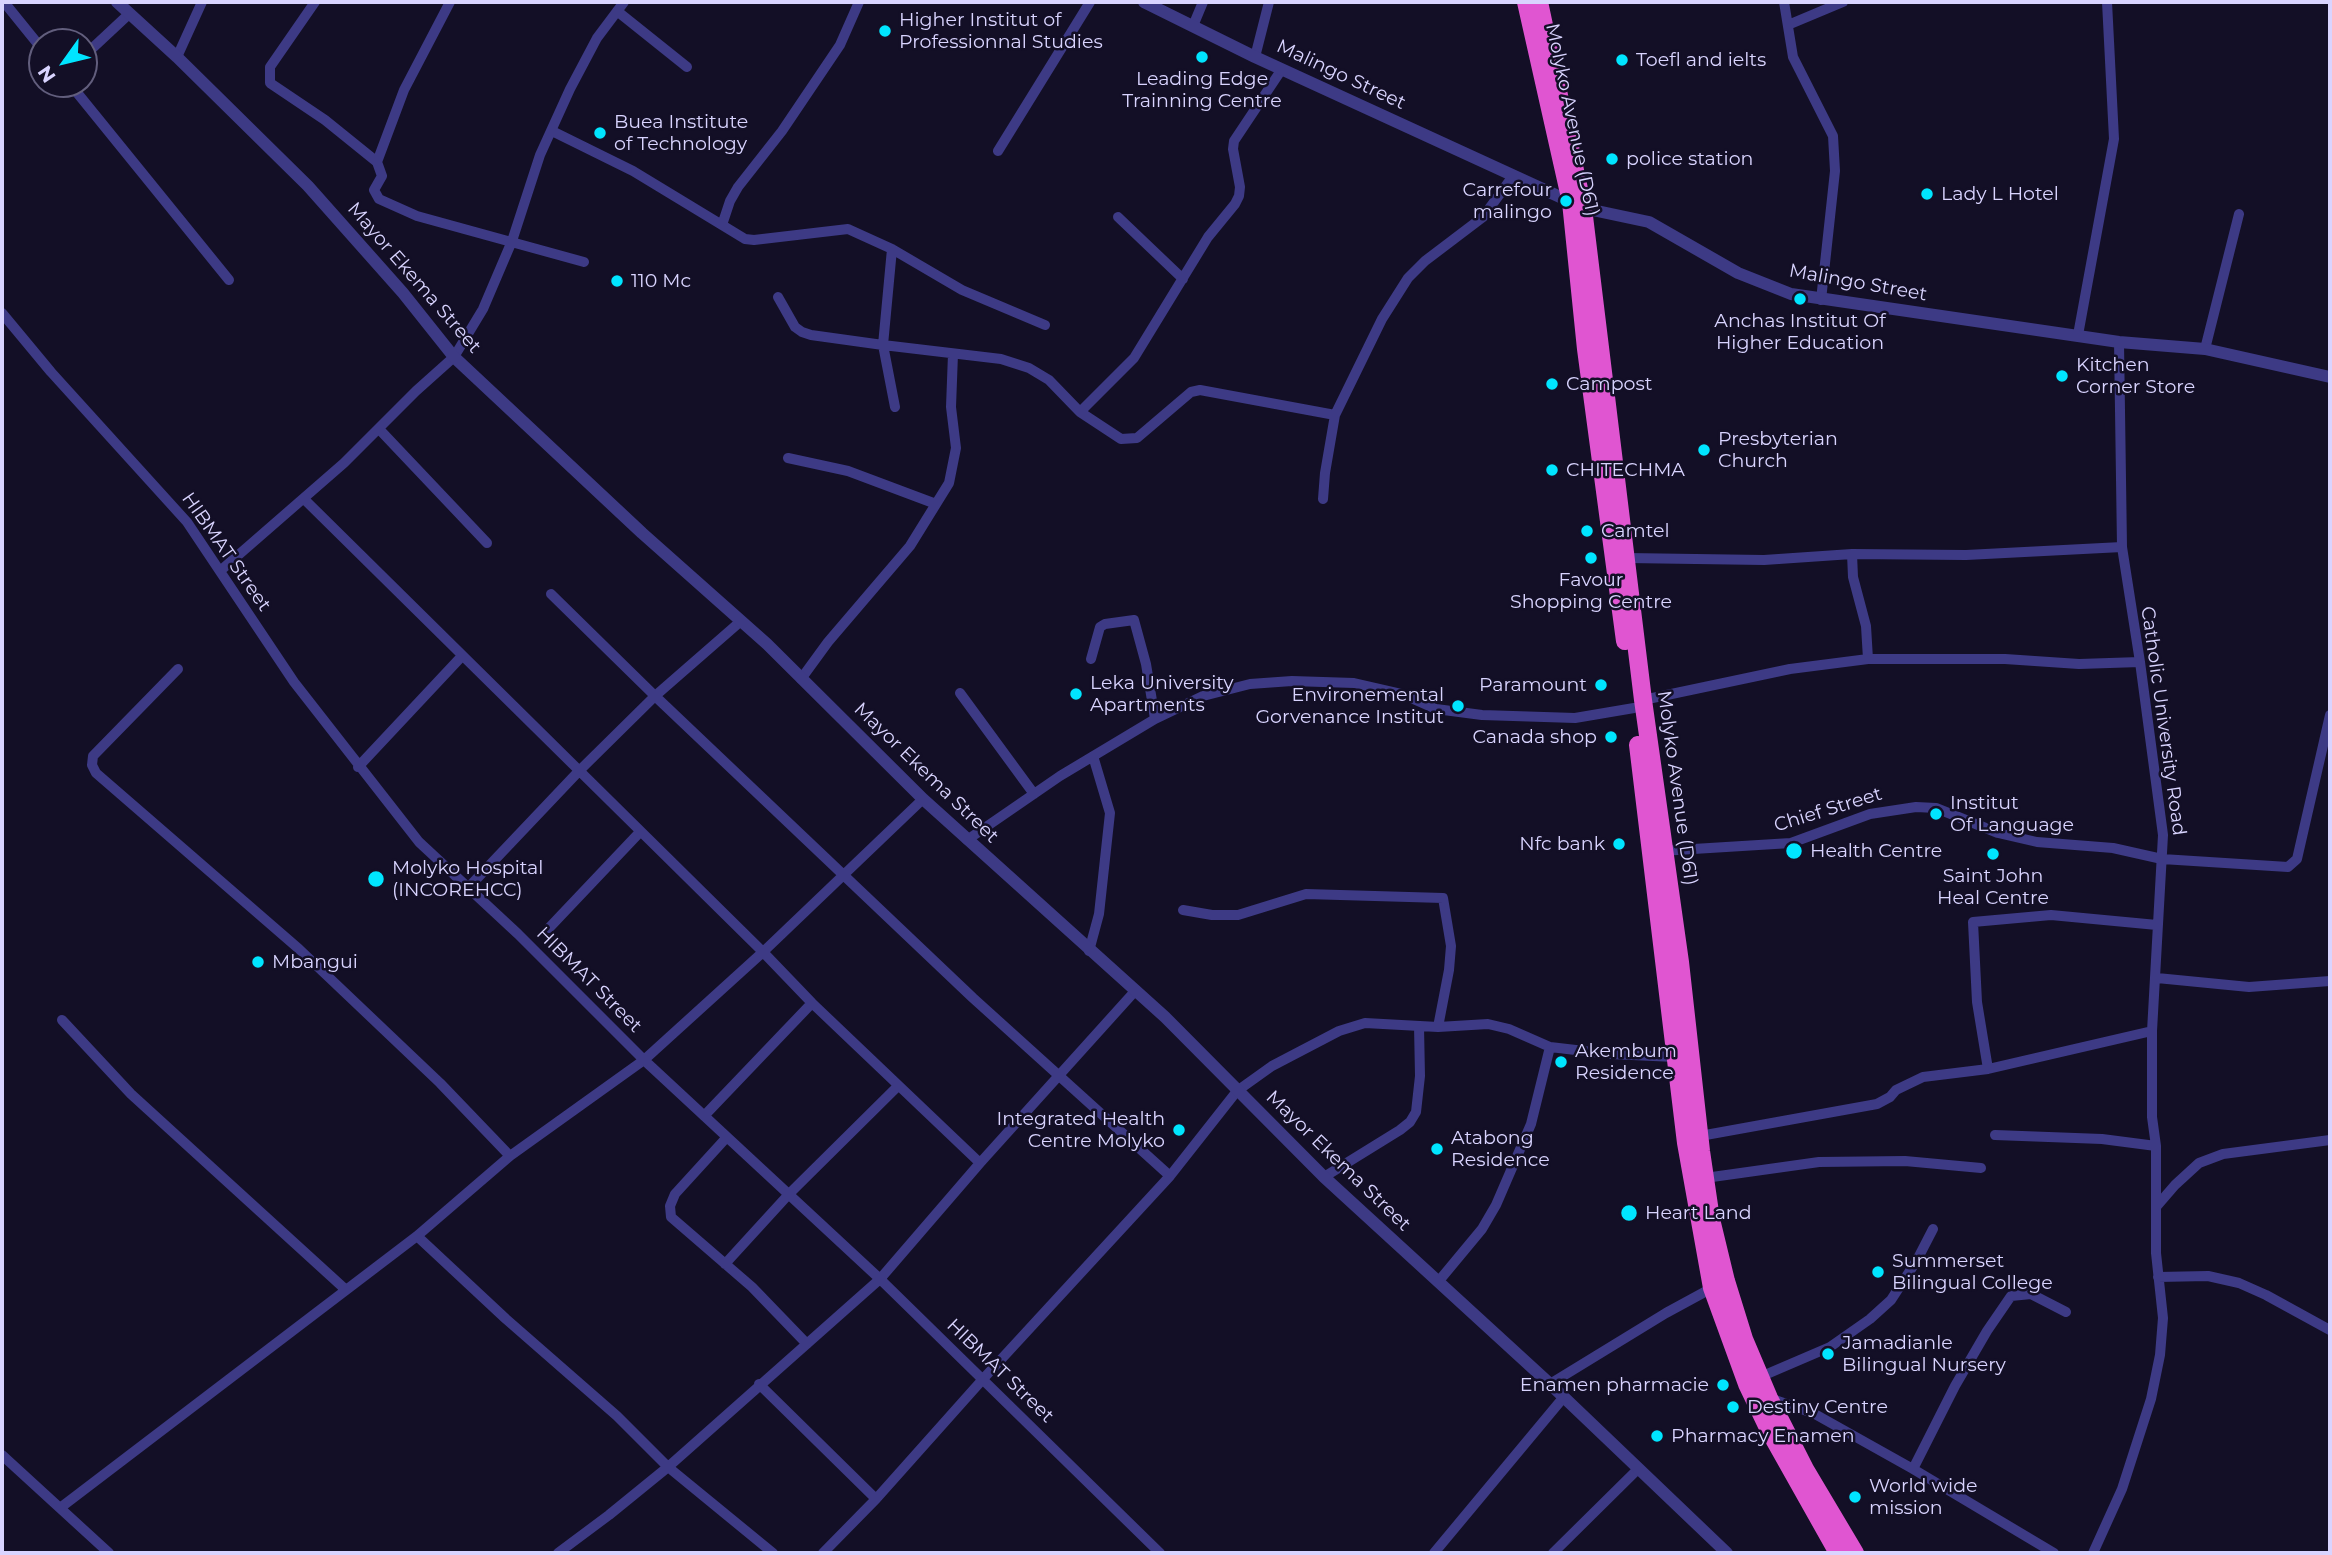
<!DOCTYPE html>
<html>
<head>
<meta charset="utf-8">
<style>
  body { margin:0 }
  #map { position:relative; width:2332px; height:1555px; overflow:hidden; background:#130f26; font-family:Montserrat,sans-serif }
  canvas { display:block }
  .frame { position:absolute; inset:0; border:4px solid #d9d4ff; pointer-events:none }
  .north { position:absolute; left:28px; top:28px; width:70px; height:70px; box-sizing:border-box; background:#130f26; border:2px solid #625e7d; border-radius:50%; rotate:236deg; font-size:19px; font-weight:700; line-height:28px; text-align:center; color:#d9d4ff }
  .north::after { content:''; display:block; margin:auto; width:24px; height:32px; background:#00e5ff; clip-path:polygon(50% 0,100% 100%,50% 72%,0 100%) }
</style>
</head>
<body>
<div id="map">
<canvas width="2332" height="1555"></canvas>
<div class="frame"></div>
<div class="north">N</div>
</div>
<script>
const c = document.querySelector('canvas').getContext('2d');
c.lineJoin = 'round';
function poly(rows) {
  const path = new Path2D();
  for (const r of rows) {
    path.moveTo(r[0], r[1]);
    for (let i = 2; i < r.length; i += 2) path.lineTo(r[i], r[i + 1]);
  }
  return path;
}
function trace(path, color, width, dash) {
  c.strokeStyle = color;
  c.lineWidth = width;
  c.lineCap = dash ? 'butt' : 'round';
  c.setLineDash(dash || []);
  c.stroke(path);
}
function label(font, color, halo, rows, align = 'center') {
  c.font = font + ' Montserrat,sans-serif';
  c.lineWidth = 5;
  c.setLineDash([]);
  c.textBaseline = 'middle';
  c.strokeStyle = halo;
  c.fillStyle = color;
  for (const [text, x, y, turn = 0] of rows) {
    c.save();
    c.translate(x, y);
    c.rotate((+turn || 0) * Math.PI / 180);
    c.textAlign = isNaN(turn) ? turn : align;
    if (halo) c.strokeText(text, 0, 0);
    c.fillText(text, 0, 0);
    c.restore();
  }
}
const minor = poly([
  [4,2,42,49],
  [315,2,270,67,270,83,325,120,377,162,382,176,374,190,379,199,417,216,584,262],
  [859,2,840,45,782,131,738,187,730,201,722,225,745,239,754,240,848,229,892,249,962,290,1045,325],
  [1784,2,1793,57,1833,136,1835,171,1821,300],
  [617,11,687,67],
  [1788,25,1843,2],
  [1193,26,1203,2],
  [84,56,129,14],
  [177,57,202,2],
  [1255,57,1269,2],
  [70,84,229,280],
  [552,131,633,171,722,225],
  [998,151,1090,2],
  [377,162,404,90,450,2],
  [1118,217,1183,279],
  [892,249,883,345,1001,359,1029,368,1049,380,1080,412,1134,358,1208,237,1235,204,1239,196,1240,187,1233,149,1234,141,1282,69],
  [778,297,795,327,802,332,811,335,883,345,895,407],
  [2,313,51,372,187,522,294,682,419,842,518,934,644,1060,880,1279,1160,1553],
  [2078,335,2114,139,2107,2],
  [2205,349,2239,214],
  [1080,412,1121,439,1137,438,1191,392,1200,390,1335,415],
  [379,429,487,543],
  [788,458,848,471,936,504,949,483,956,448,951,407,953,354],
  [304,499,763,952,812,1003,980,1163],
  [1323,499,1325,473,1335,415,1382,319,1408,278,1425,261,1483,217,1513,176],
  [1852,554,1853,577,1866,626,1868,659,2005,659,2079,664,2140,662],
  [1627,558,1764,560,1852,554,1966,555,2122,547],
  [220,571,344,463,416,391,454,357,483,309,512,241,540,155,570,89,597,38,624,2],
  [741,621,655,696,973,998,1170,1176],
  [1091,659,1100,627,1105,624,1134,620,1146,664,1155,719],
  [178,669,93,756,92,765,96,773,299,949,440,1083,510,1156],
  [801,679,828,642,910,546,936,504],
  [960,693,1034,794],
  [1643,700,1790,669,1868,659],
  [358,767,462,656],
  [967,840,1060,776,1155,719,1203,696,1250,684,1292,681,1354,683,1402,694,1436,709,1482,715,1575,718,1634,708],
  [1661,851,1791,843,1870,814,1916,807,1936,808,1998,833,2037,842,2113,848,2162,859,2288,867,2297,859,2330,715],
  [467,889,578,772,655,696,551,594],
  [1183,910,1212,915,1238,915,1306,894,1443,898,1451,946,1449,970,1438,1027],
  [549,928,640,832],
  [1089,951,1099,914,1110,813,1093,756],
  [2157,978,2249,987,2330,981],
  [62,1020,131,1094,346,1290],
  [1988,1069,2152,1031],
  [704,1116,812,1003],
  [1995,1135,2102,1139,2156,1146],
  [1700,1136,1877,1104,1890,1097,1896,1090,1923,1077,1988,1069,1977,1002,1973,922,2051,915,2157,925],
  [727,1137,675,1194,670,1206,671,1217,752,1287,807,1344],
  [1324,1177,1400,1130,1410,1122,1416,1112,1420,1076,1419,1026],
  [1705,1178,1819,1162,1905,1161,1981,1168],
  [2156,1207,2175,1185,2199,1163,2223,1154,2330,1140],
  [417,1236,506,1319,617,1416,668,1467,773,1553],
  [725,1264,789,1194,898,1086],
  [2158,1277,2208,1276,2239,1283,2266,1295,2330,1330],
  [1438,1282,1482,1229,1496,1205,1531,1124,1550,1047],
  [1760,1377,1830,1347,1870,1319,1891,1300,1917,1260,1933,1229],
  [759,1384,876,1499],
  [1550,1384,1666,1313,1712,1288],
  [1769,1398,1813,1413,1913,1469,2054,1553],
  [2,1455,109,1553],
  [1913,1469,1955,1386,1987,1331,2011,1296,2031,1294,2066,1312],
  [60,1508,417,1236,510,1156,644,1060,763,952,923,799],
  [558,1553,609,1515,668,1467,880,1279,980,1163,1136,990],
  [823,1553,876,1499,983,1379,1170,1176,1237,1091,1272,1066,1339,1031,1365,1023,1438,1027,1488,1024,1509,1029,1550,1047,1610,1054,1675,1057],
  [1434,1553,1563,1398],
  [1553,1553,1638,1469],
  [2093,1553,2122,1489,2151,1399,2160,1355,2163,1318,2156,1253,2156,1146,2152,1117,2152,1031,2163,835,2140,662,2122,547,2119,342]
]);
const tertiary = poly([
  [117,2,177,57,308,186,403,293,454,357,642,533,767,644,923,799,1165,1017,1324,1177,1550,1384,1727,1553],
  [1144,2,1255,57,1571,202,1583,208,1649,222,1738,273,1791,294,2119,342,2205,349,2330,377]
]);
const trunk = poly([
  [1526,2,1571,202,1586,349,1625,641],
  [1539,2,1583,208,1643,700,1680,962,1701,1151,1711,1219,1726,1281,1744,1339,1769,1398,1805,1469,1855,1553],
  [1638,745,1686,1143,1712,1288,1747,1384,1770,1432,1838,1553]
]);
const markers = [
  [885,31,7,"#00e5ff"],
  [1202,57,7,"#00e5ff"],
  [1622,60,7,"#00e5ff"],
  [600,133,7,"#00e5ff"],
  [1612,159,7,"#00e5ff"],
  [1927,194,7,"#00e5ff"],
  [1566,201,7,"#00e5ff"],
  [617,281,7,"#00e5ff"],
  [1800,299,7,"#00e5ff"],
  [2062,376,7,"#00e5ff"],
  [1552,384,7,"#00e5ff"],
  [1704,450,7,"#00e5ff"],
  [1552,470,7,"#00e5ff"],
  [1587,531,7,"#00e5ff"],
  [1591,558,7,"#00e5ff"],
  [1601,685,7,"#00e5ff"],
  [1076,694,7,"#00e5ff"],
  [1458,706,7,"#00e5ff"],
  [1611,737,7,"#00e5ff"],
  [1936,814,7,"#00e5ff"],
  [1619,844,7,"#00e5ff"],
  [1794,851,9,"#00e5ff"],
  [1993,854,7,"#00e5ff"],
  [376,879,9,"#00e5ff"],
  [258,962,7,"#00e5ff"],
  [1561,1062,7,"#00e5ff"],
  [1179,1130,7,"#00e5ff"],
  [1437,1149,7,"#00e5ff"],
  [1629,1213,9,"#00e5ff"],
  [1878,1272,7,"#00e5ff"],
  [1828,1354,7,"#00e5ff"],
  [1723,1385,7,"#00e5ff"],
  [1733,1407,7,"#00e5ff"],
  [1657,1436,7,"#00e5ff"],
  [1855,1497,7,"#00e5ff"]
];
const poiNames = [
  ["Higher Institut of",899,20],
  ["Professionnal Studies",899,42],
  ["Toefl and ielts",1636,60],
  ["Leading Edge",1202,79,"center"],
  ["Trainning Centre",1202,101,"center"],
  ["Buea Institute",614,122],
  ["of Technology",614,144],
  ["police station",1626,159],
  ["Carrefour",1552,190,"right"],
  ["malingo",1552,212,"right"],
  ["Lady L Hotel",1941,194],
  ["110 Mc",631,281],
  ["Anchas Institut Of",1800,321,"center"],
  ["Higher Education",1800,343,"center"],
  ["Kitchen",2076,365],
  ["Corner Store",2076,387],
  ["Campost",1566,384],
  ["Presbyterian",1718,439],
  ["Church",1718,461],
  ["CHITECHMA",1566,470],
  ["Camtel",1601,531],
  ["Favour",1591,580,"center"],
  ["Shopping Centre",1591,602,"center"],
  ["Leka University",1090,683],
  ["Apartments",1090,705],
  ["Paramount",1587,685,"right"],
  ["Environemental",1444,695,"right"],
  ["Gorvenance Institut",1444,717,"right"],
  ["Canada shop",1597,737,"right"],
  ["Institut",1950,803],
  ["Of Language",1950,825],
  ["Nfc bank",1605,844,"right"],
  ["Health Centre",1810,851],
  ["Molyko Hospital",392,868],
  ["(INCOREHCC)",392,890],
  ["Saint John",1993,876,"center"],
  ["Heal Centre",1993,898,"center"],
  ["Mbangui",272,962],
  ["Akembum",1575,1051],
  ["Residence",1575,1073],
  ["Integrated Health",1165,1119,"right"],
  ["Centre Molyko",1165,1141,"right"],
  ["Atabong",1451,1138],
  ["Residence",1451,1160],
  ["Heart Land",1645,1213],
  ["Summerset",1892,1261],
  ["Bilingual College",1892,1283],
  ["Jamadianle",1842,1343],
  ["Bilingual Nursery",1842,1365],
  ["Enamen pharmacie",1709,1385,"right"],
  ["Destiny Centre",1747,1407],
  ["Pharmacy Enamen",1671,1436],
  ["World wide",1869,1486],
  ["mission",1869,1508]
];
const streetNames = [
  ["Malingo Street",1341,75,25],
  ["Molyko Avenue (D61)",1572,120,78],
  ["Mayor Ekema Street",414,278,49],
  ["Malingo Street",1858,283,10],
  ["HIBMAT Street",226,552,55],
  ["Catholic University Road",2163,721,82],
  ["Mayor Ekema Street",926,773,44],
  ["Molyko Avenue (D61)",1677,788,82],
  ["Chief Street",1828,810,-17],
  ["HIBMAT Street",589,980,45],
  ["Mayor Ekema Street",1338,1161,44],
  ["HIBMAT Street",1000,1371,44]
];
trace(minor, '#3d3a85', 10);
trace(tertiary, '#3d3a85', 12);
trace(trunk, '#e055d1', 18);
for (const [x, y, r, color] of markers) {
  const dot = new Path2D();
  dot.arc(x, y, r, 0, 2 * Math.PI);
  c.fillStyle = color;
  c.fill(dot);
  trace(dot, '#130f26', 2.5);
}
label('19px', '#d9d4ff', '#130f26', poiNames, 'left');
label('19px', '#d9d4ff', '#130f26', streetNames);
</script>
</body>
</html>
